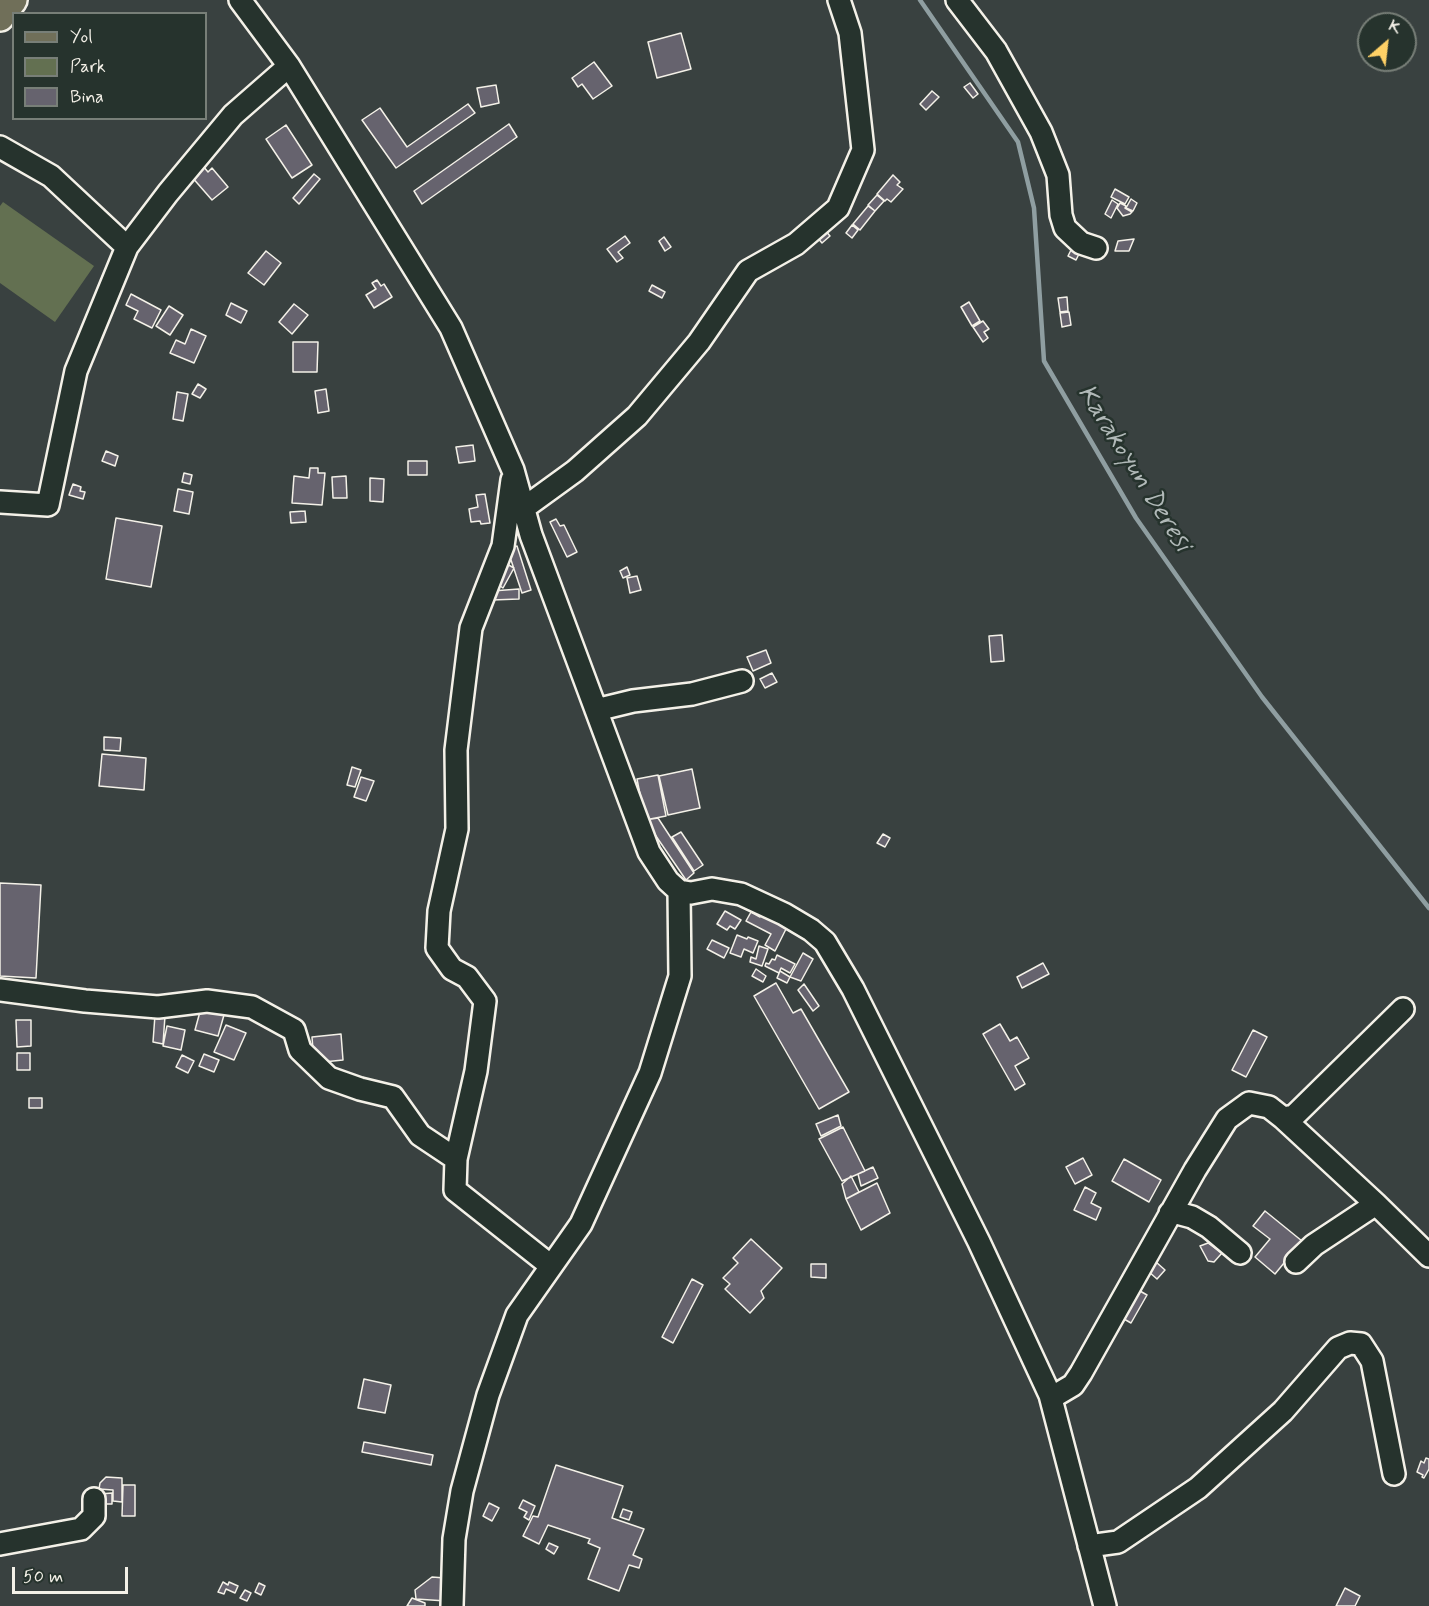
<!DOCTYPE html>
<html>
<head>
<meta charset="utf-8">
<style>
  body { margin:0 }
  #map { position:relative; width:1429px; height:1606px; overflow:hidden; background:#394140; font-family:Mynerve,sans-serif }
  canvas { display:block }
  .legend { position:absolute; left:12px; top:12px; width:195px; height:108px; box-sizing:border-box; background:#26332d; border:2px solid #787f78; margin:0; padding:8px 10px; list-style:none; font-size:18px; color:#f4f1e8 }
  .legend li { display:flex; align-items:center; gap:12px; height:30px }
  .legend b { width:30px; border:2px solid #787f78 }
  .north { position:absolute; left:1357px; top:12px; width:60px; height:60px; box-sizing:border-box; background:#26332d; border:2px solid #787f78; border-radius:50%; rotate:28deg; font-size:16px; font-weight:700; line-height:24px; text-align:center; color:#f4f1e8 }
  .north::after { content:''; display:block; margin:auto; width:21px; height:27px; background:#ffd166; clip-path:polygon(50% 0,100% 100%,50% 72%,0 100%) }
  .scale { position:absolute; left:12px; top:1567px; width:116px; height:27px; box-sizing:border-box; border:3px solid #f4f1e8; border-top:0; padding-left:8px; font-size:18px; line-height:21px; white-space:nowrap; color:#f4f1e8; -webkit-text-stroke:4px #26332d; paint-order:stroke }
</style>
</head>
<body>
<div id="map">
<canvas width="1429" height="1606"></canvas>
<ul class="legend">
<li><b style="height:8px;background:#706f59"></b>Yol</li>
<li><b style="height:16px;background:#637051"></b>Park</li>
<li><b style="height:16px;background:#66636e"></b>Bina</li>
</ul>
<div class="north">K</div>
<div class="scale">50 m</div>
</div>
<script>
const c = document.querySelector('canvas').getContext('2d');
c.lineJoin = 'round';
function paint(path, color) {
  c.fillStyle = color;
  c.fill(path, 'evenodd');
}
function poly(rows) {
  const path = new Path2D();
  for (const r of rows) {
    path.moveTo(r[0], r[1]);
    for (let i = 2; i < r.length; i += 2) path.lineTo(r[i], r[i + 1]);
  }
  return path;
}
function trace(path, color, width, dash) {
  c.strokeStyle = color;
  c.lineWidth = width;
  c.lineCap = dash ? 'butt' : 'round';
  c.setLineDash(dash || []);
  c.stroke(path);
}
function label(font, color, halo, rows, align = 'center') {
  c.font = font + ' Mynerve,sans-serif';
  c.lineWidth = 5;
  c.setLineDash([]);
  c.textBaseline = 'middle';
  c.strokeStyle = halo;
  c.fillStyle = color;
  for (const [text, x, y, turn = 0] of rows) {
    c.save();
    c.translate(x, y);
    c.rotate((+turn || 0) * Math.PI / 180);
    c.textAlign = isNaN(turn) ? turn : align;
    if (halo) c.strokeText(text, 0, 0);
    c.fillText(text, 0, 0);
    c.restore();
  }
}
const green = poly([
  [3,202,94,266,55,322,0,283,0,206]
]);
const stream = poly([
  [920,0,1018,142,1034,208,1044,361,1136,518,1262,697,1429,908]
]);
const building = poly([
  [681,33,691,69,657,78,648,42,681,33],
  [594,62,612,86,593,99,582,84,578,87,572,78,594,62],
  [970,83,978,94,973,98,964,87,970,83],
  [496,85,499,103,481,107,477,88,496,85],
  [932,91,939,97,926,110,920,104,932,91],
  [468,104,475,113,396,168,362,120,380,108,407,147,468,104],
  [509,124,517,137,422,204,414,191,509,124],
  [286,125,312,165,292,178,266,139,286,125],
  [203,166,208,172,212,168,228,187,212,200,191,176,203,166],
  [314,174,320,179,299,204,293,198,314,174],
  [893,175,900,182,897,185,903,189,891,202,887,199,885,201,877,194,893,175],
  [1115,189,1129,197,1125,204,1111,197,1115,189],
  [877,195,884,201,875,211,868,205,877,195],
  [1131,199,1137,203,1133,211,1126,208,1131,199],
  [1112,200,1118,204,1111,218,1105,214,1112,200],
  [1120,203,1126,206,1125,208,1132,212,1130,214,1123,216,1117,208,1120,203],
  [868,206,875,211,860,230,853,224,868,206],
  [852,225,858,230,852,238,846,233,852,225],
  [824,229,830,236,822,243,816,236,824,229],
  [625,236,630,243,618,252,623,258,617,262,607,249,625,236],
  [664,237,671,247,665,251,659,241,664,237],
  [1134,239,1129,251,1115,251,1118,241,1134,239],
  [1073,246,1081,250,1076,260,1068,256,1073,246],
  [266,251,281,263,264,285,248,273,266,251],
  [377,280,381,286,384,284,392,297,374,308,366,295,376,289,372,283,377,280],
  [652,285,665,292,662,298,649,291,652,285],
  [131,294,161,310,152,328,134,319,138,311,126,305,131,294],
  [1067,297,1068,311,1060,312,1058,298,1067,297],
  [969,302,980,321,972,326,961,307,969,302],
  [231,303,247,311,241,323,226,315,231,303],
  [294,304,308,315,292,334,279,322,294,304],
  [169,306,183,315,170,335,156,326,169,306],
  [1069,312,1071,325,1062,327,1060,313,1069,312],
  [983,321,989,329,984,332,988,338,983,342,973,327,983,321],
  [191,329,206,336,194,363,170,353,176,340,185,344,191,329],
  [293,342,318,342,317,372,293,372,293,342],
  [198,384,206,389,200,398,192,394,198,384],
  [326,389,329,411,318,413,315,391,326,389],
  [177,392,188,394,183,421,173,419,177,392],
  [473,445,475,461,459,463,456,447,473,445],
  [106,451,118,456,115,466,102,461,106,451],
  [408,461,427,461,427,475,408,475,408,461],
  [310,468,318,468,318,473,325,473,322,505,292,503,294,476,309,478,310,468],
  [184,473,192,475,190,484,182,482,184,473],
  [346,476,347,498,333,498,332,477,346,476],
  [370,478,384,479,383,502,370,501,370,478],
  [73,484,81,487,80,491,85,492,83,499,69,495,73,484],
  [178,489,193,492,189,514,174,511,178,489],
  [485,494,490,523,481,524,480,521,471,522,469,509,478,507,476,495,485,494],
  [305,511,306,522,291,523,290,512,305,511],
  [116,518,162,526,151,587,106,579,116,518],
  [556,519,560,526,564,525,577,552,567,557,550,522,556,519],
  [517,546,531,590,522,593,511,560,509,561,508,556,511,555,510,552,514,550,512,547,517,546],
  [505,563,514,568,503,588,494,582,505,563],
  [627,567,630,575,623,578,620,571,627,567],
  [637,576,641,590,630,593,627,578,637,576],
  [519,589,519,599,492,600,492,591,519,589],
  [1002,635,1004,661,991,662,989,636,1002,635],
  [766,650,771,663,753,671,747,657,766,650],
  [772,673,777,682,765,688,760,679,772,673],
  [104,737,121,738,120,751,104,750,104,737],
  [102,754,146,758,144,790,99,786,102,754],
  [352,767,361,770,355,787,347,785,352,767],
  [692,769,700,808,668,815,659,776,692,769],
  [658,775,666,816,645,820,637,779,658,775],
  [361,777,374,781,366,801,354,797,361,777],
  [658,818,694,873,686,880,645,820,658,818],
  [681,832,703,865,694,871,672,837,681,832],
  [883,834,890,838,885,847,877,843,883,834],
  [0,883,41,885,36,978,0,976,0,883],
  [725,911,741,920,735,929,730,926,727,930,717,924,725,911],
  [751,912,760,917,761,914,787,927,775,951,765,945,771,934,746,921,751,912],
  [737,935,747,939,748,937,758,941,753,953,744,949,741,957,730,953,737,935],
  [712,940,729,948,724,958,707,949,712,940],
  [759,946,768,949,762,966,750,962,751,957,756,959,759,946],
  [803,953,813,959,801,981,790,977,803,953],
  [777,955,795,964,790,973,781,968,779,973,765,966,766,963,769,964,772,959,775,960,777,955],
  [1043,963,1049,974,1022,988,1017,977,1043,963],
  [756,969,766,976,763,982,752,976,756,969],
  [780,971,790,977,787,983,777,978,780,971],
  [776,983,793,1013,801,1009,849,1092,819,1109,754,996,776,983],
  [804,984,819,1006,813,1011,798,990,804,984],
  [201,1008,224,1015,218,1036,195,1030,201,1008],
  [155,1015,165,1016,163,1044,153,1042,155,1015],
  [16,1020,31,1020,31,1046,17,1047,16,1020],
  [1000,1024,1010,1041,1017,1037,1029,1058,1015,1066,1025,1084,1015,1090,983,1034,1000,1024],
  [226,1025,246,1033,234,1060,214,1052,226,1025],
  [167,1026,185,1030,181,1050,163,1046,167,1026],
  [1253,1030,1267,1037,1246,1077,1232,1070,1253,1030],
  [341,1034,343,1060,314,1063,312,1037,341,1034],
  [17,1053,30,1053,30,1070,17,1070,17,1053],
  [204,1054,219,1060,214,1072,199,1066,204,1054],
  [182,1055,194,1061,188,1073,176,1067,182,1055],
  [29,1098,42,1098,42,1108,29,1108,29,1098],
  [838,1115,841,1126,821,1136,816,1124,838,1115],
  [843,1127,865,1171,842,1181,819,1139,843,1127],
  [1083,1158,1092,1175,1075,1184,1066,1167,1083,1158],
  [1124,1159,1161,1180,1149,1202,1112,1181,1124,1159],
  [873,1167,878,1178,861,1186,858,1174,873,1167],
  [851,1176,859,1192,846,1199,842,1184,851,1176],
  [877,1183,890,1213,861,1230,846,1199,877,1183],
  [1085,1187,1096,1193,1091,1203,1101,1208,1096,1220,1074,1210,1085,1187],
  [1265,1211,1302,1241,1275,1274,1255,1257,1270,1239,1253,1226,1265,1211],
  [751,1239,782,1268,761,1291,764,1298,750,1313,725,1289,730,1284,723,1278,738,1263,733,1258,751,1239],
  [1208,1243,1222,1253,1214,1262,1208,1261,1200,1246,1208,1243],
  [1156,1262,1165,1270,1157,1279,1148,1271,1156,1262],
  [811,1264,826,1264,826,1278,811,1277,811,1264],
  [692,1279,703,1285,673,1343,662,1337,692,1279],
  [1133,1287,1147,1295,1131,1323,1117,1315,1133,1287],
  [364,1379,391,1385,385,1413,358,1408,364,1379],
  [364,1442,433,1455,431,1465,362,1452,364,1442],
  [1426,1458,1429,1459,1429,1469,1424,1478,1422,1477,1423,1475,1417,1472,1421,1461,1424,1463,1426,1458],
  [556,1465,623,1486,612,1518,644,1529,633,1555,642,1559,639,1568,629,1565,619,1591,588,1579,600,1548,588,1543,590,1539,548,1525,539,1544,523,1536,533,1516,538,1517,556,1465],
  [106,1477,122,1478,122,1502,113,1501,113,1490,99,1489,100,1483,106,1477],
  [123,1485,135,1485,135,1516,122,1516,123,1485],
  [112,1493,112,1504,100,1504,100,1494,112,1493],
  [523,1500,535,1506,529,1520,524,1517,527,1512,519,1508,523,1500],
  [489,1503,499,1508,492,1521,483,1516,489,1503],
  [623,1509,632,1512,629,1520,620,1517,623,1509],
  [549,1543,558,1547,554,1554,546,1549,549,1543],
  [432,1577,445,1578,446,1601,416,1599,415,1590,432,1577],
  [223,1582,228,1585,229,1582,238,1586,235,1593,226,1589,224,1594,218,1592,223,1582],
  [259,1583,265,1586,261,1595,255,1592,259,1583],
  [1345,1588,1360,1596,1355,1606,1336,1606,1345,1588],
  [245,1590,251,1593,247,1601,240,1598,245,1590],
  [412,1598,425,1603,425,1606,407,1606,412,1598]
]);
const minor = poly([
  [240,0,289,66,451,328,513,470,531,535,649,852,668,881,679,891,691,893,712,889,741,894,784,914,811,930,825,942,853,989,979,1242,1050,1395,1105,1606],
  [957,0,996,51,1041,132,1058,175,1061,215,1065,228,1081,243,1096,248],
  [0,147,51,176,127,247],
  [0,502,48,505,76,371,127,247,168,193,233,115,289,66],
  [524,508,575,471,637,416,699,342,748,271,796,244,838,208,863,150,850,33,839,0],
  [596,710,633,701,692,694,742,681],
  [0,990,85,1001,158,1007,207,1001,252,1007,294,1030,300,1050,329,1078,360,1089,393,1097,420,1135,456,1159,455,1190,551,1266],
  [1283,1118,1376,1204,1429,1256],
  [456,1159,476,1071,485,1001,467,977,452,969,437,948,439,911,457,829,456,750,471,628,503,546,512,480],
  [1170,1213,1177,1213,1192,1217,1209,1227,1240,1253],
  [1296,1262,1314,1245,1376,1204],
  [1051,1398,1073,1385,1081,1373,1195,1170,1227,1119,1249,1103,1269,1107,1283,1118,1294,1116,1403,1009],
  [0,1544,81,1529,94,1516,94,1499],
  [1089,1546,1118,1542,1198,1488,1283,1411,1338,1348,1350,1343,1361,1344,1372,1361,1394,1474],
  [452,1606,454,1539,462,1491,488,1395,517,1315,581,1224,650,1073,680,976,679,891]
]);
const major = poly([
  [0,17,13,0]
]);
const waterNames = [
  ["Karakoyun Deresi",1133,469,58]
];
paint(green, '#637051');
trace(stream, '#8f9ea1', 4.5);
paint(building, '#66636e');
trace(building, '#f4f1e8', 1.5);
trace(minor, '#f4f1e8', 26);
trace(major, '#f4f1e8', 32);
trace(minor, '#26332d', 21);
trace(major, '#706f59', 27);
label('italic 26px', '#b1b9b8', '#26332d', waterNames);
</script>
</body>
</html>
